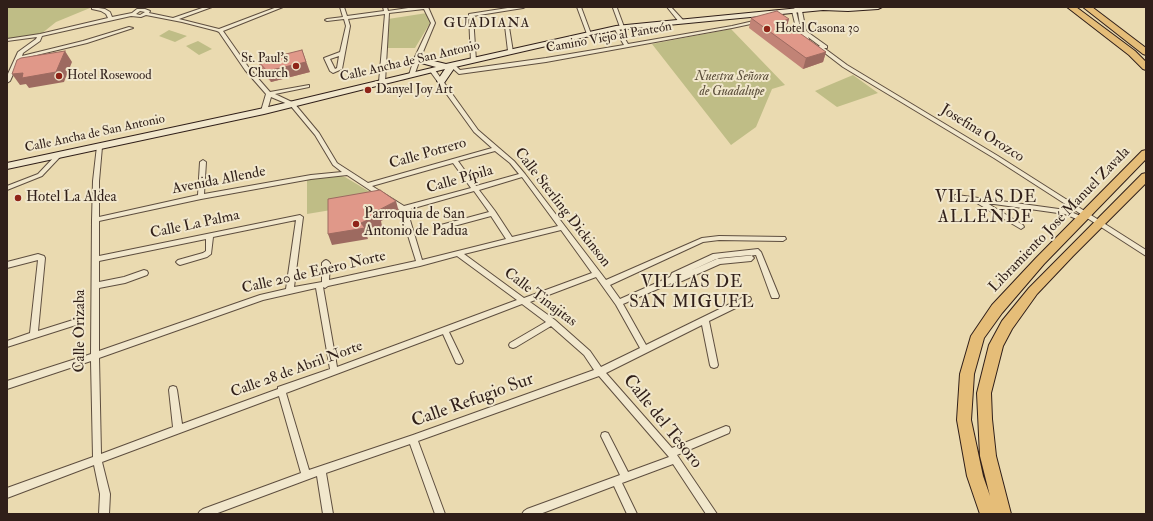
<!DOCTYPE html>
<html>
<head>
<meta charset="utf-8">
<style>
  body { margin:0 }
  #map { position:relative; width:1153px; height:521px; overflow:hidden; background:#eadab0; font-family:"IM FELL Double Pica",serif }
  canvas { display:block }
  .frame { position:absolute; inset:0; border:8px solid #301f19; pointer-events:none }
</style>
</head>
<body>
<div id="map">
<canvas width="1153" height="521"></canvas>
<div class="frame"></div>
</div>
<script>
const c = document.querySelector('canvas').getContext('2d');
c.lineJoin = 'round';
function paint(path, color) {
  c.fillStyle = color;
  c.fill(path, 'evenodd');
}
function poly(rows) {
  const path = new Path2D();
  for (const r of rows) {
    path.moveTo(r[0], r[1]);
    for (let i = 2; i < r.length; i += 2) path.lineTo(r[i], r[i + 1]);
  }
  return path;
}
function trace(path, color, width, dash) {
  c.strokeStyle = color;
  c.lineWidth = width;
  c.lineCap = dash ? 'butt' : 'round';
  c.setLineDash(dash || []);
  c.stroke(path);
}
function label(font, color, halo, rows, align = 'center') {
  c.font = font + ' "IM FELL Double Pica",serif';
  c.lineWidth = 4;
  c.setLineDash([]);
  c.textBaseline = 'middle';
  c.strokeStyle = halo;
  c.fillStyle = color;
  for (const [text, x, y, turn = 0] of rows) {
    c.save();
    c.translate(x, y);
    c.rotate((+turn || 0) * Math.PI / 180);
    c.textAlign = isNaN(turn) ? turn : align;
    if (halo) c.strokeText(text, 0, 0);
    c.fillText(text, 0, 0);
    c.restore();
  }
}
const green = poly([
  [7,7,90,7,90,8,56,22,41,34,7,39],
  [427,13,430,23,415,48,387,48,388,19],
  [731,29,785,85,772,89,756,127,731,145,652,44],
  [169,30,187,36,175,42,159,36],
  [198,41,212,49,199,55,186,46],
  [853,75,878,93,837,107,815,91],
  [339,175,345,177,385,201,307,214,307,179]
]);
const street = poly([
  [92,7,105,9,110,12,112,17,132,13,137,9,145,9,150,11,149,13,173,18,205,7,212,7,179,19,219,29,277,7,283,7,223,31,249,68,270,92,309,85,309,87,275,94,294,103,319,133,337,163,368,183,492,148,474,132,430,71,431,70,435,70,478,130,514,161,525,174,606,280,702,238,719,236,785,237,786,239,783,241,719,240,703,242,610,285,620,299,670,277,672,273,713,254,758,249,761,252,779,296,778,298,772,298,771,296,756,255,716,259,690,271,719,258,751,255,754,258,751,261,720,264,682,281,674,282,623,304,646,345,744,297,750,297,751,299,750,301,709,321,718,365,717,367,714,368,711,367,710,365,702,325,606,373,672,448,726,426,729,427,730,430,729,433,677,455,717,514,706,514,673,464,622,483,637,514,627,514,614,486,540,514,522,514,524,511,527,509,620,475,601,436,602,433,605,432,608,433,628,472,669,457,599,376,418,441,445,514,435,514,410,444,326,473,333,514,323,514,317,476,215,514,198,514,200,511,203,509,301,473,279,396,102,462,110,494,109,514,99,514,100,494,94,465,7,498,7,488,93,457,91,361,7,389,7,381,91,354,92,220,93,181,97,146,101,146,102,147,99,181,99,217,198,195,200,162,203,160,206,162,204,194,311,175,342,172,333,165,315,135,290,105,271,97,267,111,266,112,262,112,261,111,266,94,245,70,219,32,217,31,182,22,146,15,141,17,131,16,42,36,40,41,23,53,22,56,83,41,129,27,133,28,87,43,20,59,10,81,7,83,7,76,18,52,36,39,37,37,7,41,7,39,40,34,108,18,106,14,101,11,92,9,92,7],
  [140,11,145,12,140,15,136,14,140,11],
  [495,151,510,163,519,174,476,186,458,161,495,151],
  [453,163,471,188,404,206,372,186,453,163],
  [347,175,400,210,416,261,329,280,330,263,328,261,326,260,324,261,322,263,322,282,294,287,303,217,300,215,99,256,99,221,201,199,311,179,347,175],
  [522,177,558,226,512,237,495,211,479,190,522,177],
  [474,191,489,212,437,226,436,228,437,230,439,230,491,216,506,239,422,260,407,210,474,191],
  [296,220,286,289,260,295,99,351,99,288,125,283,147,275,148,273,147,271,144,270,124,277,99,282,99,261,206,239,206,251,203,253,178,260,176,262,178,264,180,265,207,257,211,254,213,237,296,220],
  [561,230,592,273,524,298,464,254,561,230],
  [457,256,517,300,337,367,323,287,325,288,328,286,420,266,457,256],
  [596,277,616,305,640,348,601,367,590,351,555,320,530,302,596,277],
  [316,288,330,369,278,387,278,389,182,424,177,390,176,387,173,386,170,387,169,390,173,427,101,454,99,358,263,300,316,288],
  [522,304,546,322,510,343,509,345,510,347,513,348,516,347,551,326,584,355,594,370,413,435,309,470,286,393,443,334,456,363,459,364,462,363,463,361,449,332,522,304],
  [340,7,344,7,347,16,384,11,383,7,387,7,388,11,415,7,428,7,435,23,420,59,414,76,410,76,409,75,414,59,431,23,424,9,389,13,385,82,382,84,379,82,385,14,348,19,350,26,342,69,333,73,330,71,324,58,340,52,346,26,344,19,327,21,325,20,327,19,343,17,340,7],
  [339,56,337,68,335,69,330,59,339,56],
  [514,7,525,7,523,8,473,16,476,61,471,62,469,14,514,7],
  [577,7,581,7,591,34,591,35,587,34,577,7],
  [613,7,617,8,624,27,624,28,620,27,613,8,613,7],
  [667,7,671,7,683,20,683,22,679,22,667,7],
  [793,7,798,7,802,11,806,31,827,46,827,48,824,48,847,65,998,156,1146,250,1146,256,994,158,843,67,817,47,820,46,808,37,809,39,809,40,805,40,797,32,792,11,792,10,796,11,801,31,798,12,793,7],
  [758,20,760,21,760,22,732,28,546,62,459,74,450,66,451,65,455,65,460,70,546,58,624,45,614,28,616,27,618,27,628,44,732,26,758,20],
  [505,26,509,27,513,52,508,51,505,26],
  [58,154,61,156,60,157,42,176,7,190,7,186,38,174,56,155,58,154],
  [955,195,957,195,1066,210,1083,217,1084,219,1081,221,1065,214,987,203,1023,225,1024,227,1021,229,975,202,955,199,954,197,955,195],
  [38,254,44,256,45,258,38,331,73,320,76,321,77,323,76,325,7,347,7,341,30,333,38,260,7,268,7,262,38,254]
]);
const secondary = poly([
  [810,7,882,7,878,9,848,11,823,10,616,30,455,67,444,83,441,83,437,81,445,69,264,114,7,169,7,163,264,108,436,67,414,61,413,59,417,57,446,64,616,26,810,7]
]);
const primary = poly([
  [1067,7,1076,7,1135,51,1146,62,1146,70,1143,69,1129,55,1067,7],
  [1083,7,1092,7,1146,48,1146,55,1143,54,1083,7],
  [1146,150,1146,159,1044,264,1002,313,984,338,974,374,971,420,983,476,990,496,980,456,977,393,989,345,1002,321,1029,288,1142,174,1146,173,1146,183,1073,256,1037,294,1012,329,1003,346,991,393,992,419,996,456,1011,514,980,514,967,476,957,420,960,374,971,336,992,305,1036,258,1142,151,1146,150]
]);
const wall = poly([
  [751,18,789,19,787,24,826,52,823,62,803,69,749,28],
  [258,61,310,72,271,82,262,72]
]);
const shadedWall = poly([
  [789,19,786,30,783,21],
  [302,50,310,72,271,82,267,71],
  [65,51,72,62,64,82,29,88,26,84,20,85,12,74],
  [826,52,823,62,803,69,806,58],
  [396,201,399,212,381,221,382,226,366,233,368,239,332,245,328,234,375,212]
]);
const building = poly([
  [777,11,789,19,783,21,826,52,806,58,751,18,777,11],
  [302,50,306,62,267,71,258,61,302,50],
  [65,51,56,72,22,78,23,73,12,74,17,60,21,58,65,51],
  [380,190,396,201,375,212,379,215,361,223,365,228,328,234,328,199,380,190]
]);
const markers = [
  [767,29,4,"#8f2418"],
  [296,66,4,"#8f2418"],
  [59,76,4,"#8f2418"],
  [368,90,4,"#8f2418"],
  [18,198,4,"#8f2418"],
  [356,224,4,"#8f2418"]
];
const farPoinames = [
  ["Hotel Casona 30",775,29],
  ["St. Paul's",288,59,"right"],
  ["Church",288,74,"right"],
  ["Hotel Rosewood",67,76],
  ["Danyel Joy Art",376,90]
];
const farStreetnames = [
  ["Camino Viejo al Panteón",609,38,-10],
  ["Calle Ancha de San Antonio",410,62,-13],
  ["Calle Ancha de San Antonio",95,134,-12]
];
const farParknames = [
  ["Nuestra Señora",732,77],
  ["de Guadalupe",732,92]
];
const farQuarternames = [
  ["GUADIANA",487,24]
];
const streetNames = [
  ["Josefina Orozco",982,134,32],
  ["Calle Potrero",428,154,-16],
  ["Calle Pípila",460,180,-16],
  ["Avenida Allende",219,181,-11],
  ["Calle Sterling Dickinson",562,208,52],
  ["Libramiento José Manuel Zavala",1060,220,-46],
  ["Calle La Palma",195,225,-12],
  ["Calle 20 de Enero Norte",314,273,-13],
  ["Calle Tinajitas",540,298,37],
  ["Calle Orizaba",81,331,-90],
  ["Calle 28 de Abril Norte",297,370,-20]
];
const poiNames = [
  ["Hotel La Aldea",26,198],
  ["Parroquia de San",364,215],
  ["Antonio de Padua",364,232]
];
const quarterNames = [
  ["VILLAS DE",986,198],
  ["ALLENDE",986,218],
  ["VILLAS DE",692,283],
  ["SAN MIGUEL",692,303]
];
const nearStreetnames = [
  ["Calle Refugio Sur",473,401,-20],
  ["Calle del Tesoro",662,422,51]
];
paint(green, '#bfbd86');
trace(street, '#5e4e3f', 2);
trace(secondary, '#301f19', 2);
trace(primary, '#301f19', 2);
paint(street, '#f1e7cc');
paint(secondary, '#f1e7cc');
paint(primary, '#e5bd78');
paint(wall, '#c18376');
paint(shadedWall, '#9d6a60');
paint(building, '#e09889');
trace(building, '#9d6a60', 1);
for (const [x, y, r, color] of markers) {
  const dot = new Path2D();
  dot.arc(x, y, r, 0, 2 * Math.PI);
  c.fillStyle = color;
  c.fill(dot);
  trace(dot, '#f1e7cc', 1.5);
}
label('13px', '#301f19', '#f1e7cc', farPoinames, 'left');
label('13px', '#301f19', '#f1e7cc', farStreetnames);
label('italic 13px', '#5b4e3a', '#f1e7cc', farParknames);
c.letterSpacing = '1px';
label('14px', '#301f19', '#f1e7cc', farQuarternames);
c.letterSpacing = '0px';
label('15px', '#301f19', '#f1e7cc', streetNames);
label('15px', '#301f19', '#f1e7cc', poiNames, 'left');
c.letterSpacing = '1px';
label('17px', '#301f19', '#f1e7cc', quarterNames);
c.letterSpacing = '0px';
label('18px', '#301f19', '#f1e7cc', nearStreetnames);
</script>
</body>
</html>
